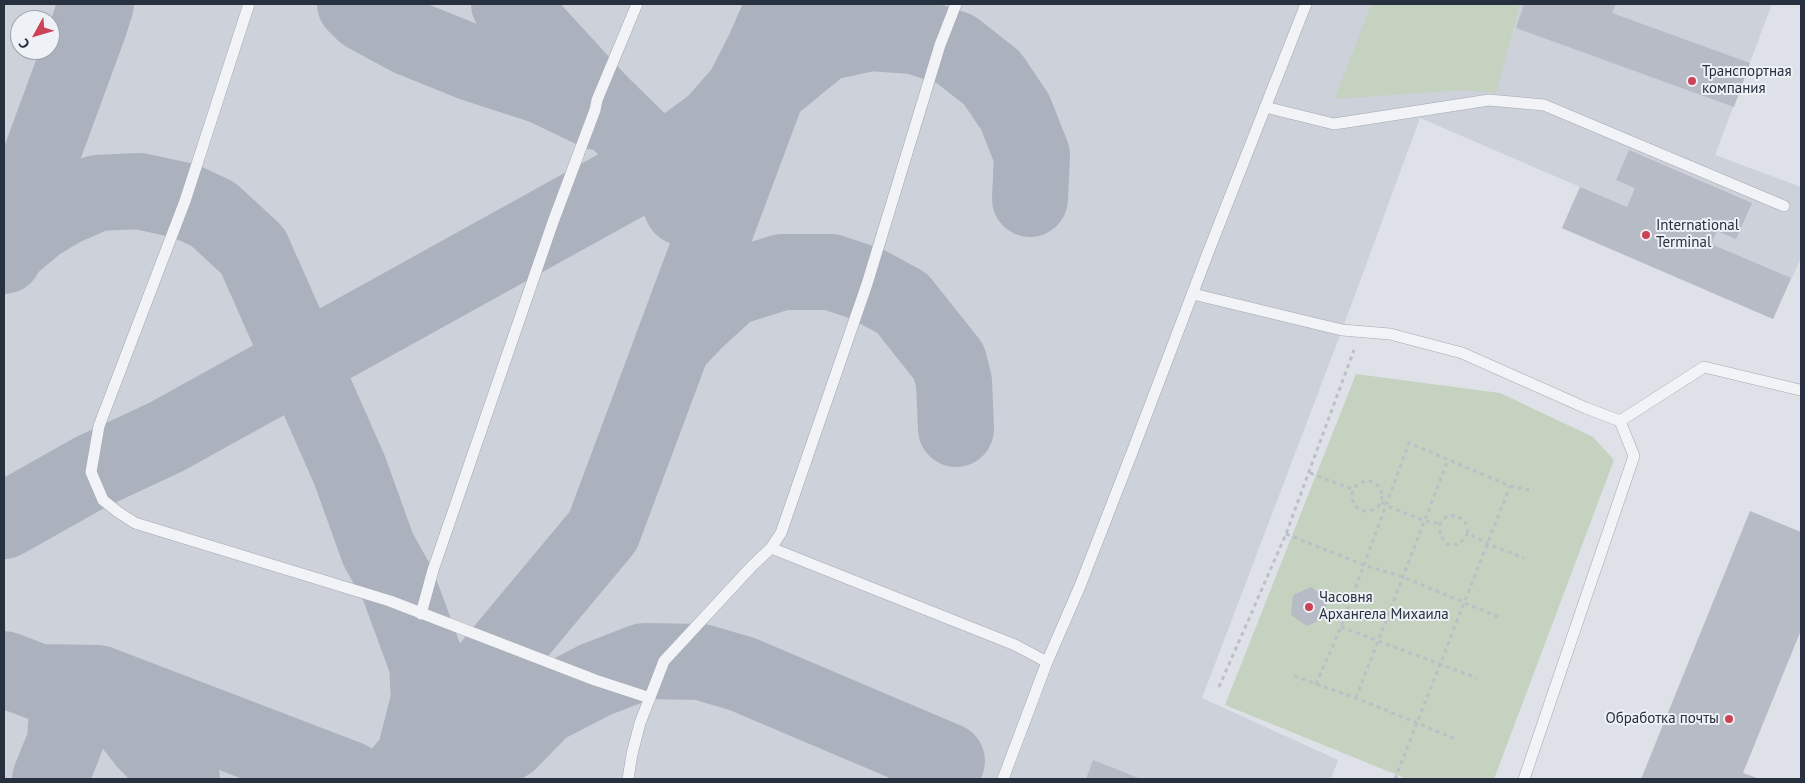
<!DOCTYPE html>
<html>
<head>
<meta charset="utf-8">
<style>
  body { margin:0 }
  #map { position:relative; width:1805px; height:783px; overflow:hidden; background:#dee2e8; font-family:"PT Sans",sans-serif }
  canvas { display:block }
  .frame { position:absolute; inset:0; border:5px solid #27303f; pointer-events:none }
  .north { position:absolute; left:10px; top:10px; width:50px; height:50px; box-sizing:border-box; background:#eef1f6; border:1px solid #9ea4ad; border-radius:50%; rotate:231deg; font-size:14px; font-weight:700; line-height:20px; text-align:center; color:#27303f }
  .north::after { content:''; display:block; margin:auto; width:18px; height:22px; background:#ce4257; clip-path:polygon(50% 0,100% 100%,50% 72%,0 100%) }
</style>
</head>
<body>
<div id="map">
<canvas width="1805" height="783"></canvas>
<div class="frame"></div>
<div class="north">С</div>
</div>
<script>
const c = document.querySelector('canvas').getContext('2d');
c.lineJoin = 'round';
function paint(path, color) {
  c.fillStyle = color;
  c.fill(path, 'evenodd');
}
function poly(rows) {
  const path = new Path2D();
  for (const r of rows) {
    if (r.length === 3) {
      path.moveTo(r[0] + r[2], r[1]);
      path.arc(r[0], r[1], r[2], 0, 2 * Math.PI);
      continue;
    }
    path.moveTo(r[0], r[1]);
    for (let i = 2; i < r.length; i += 2) path.lineTo(r[i], r[i + 1]);
  }
  return path;
}
function trace(path, color, width, dash) {
  c.strokeStyle = color;
  c.lineWidth = width;
  c.lineCap = dash ? 'butt' : 'round';
  c.setLineDash(dash || []);
  c.stroke(path);
}
function label(font, color, halo, rows, align = 'center') {
  c.font = font + ' "PT Sans",sans-serif';
  c.lineWidth = 4;
  c.setLineDash([]);
  c.textBaseline = 'middle';
  c.strokeStyle = halo;
  c.fillStyle = color;
  for (const [text, x, y, turn = 0] of rows) {
    c.save();
    c.translate(x, y);
    c.rotate((+turn || 0) * Math.PI / 180);
    c.textAlign = isNaN(turn) ? turn : align;
    if (halo) c.strokeText(text, 0, 0);
    c.fillText(text, 0, 0);
    c.restore();
  }
}
const built = poly([
  [4,4,1772,4,1715,155,1801,187,1801,258,1773,319,1562,228,1580,187,1420,118,1342,330,1202,698,1338,760,1331,779,4,779],
  [20,20,50,20,50,50,20,50]
]);
const green = poly([
  [1371,4,1520,4,1496,93,1462,90,1335,99],
  [1356,374,1500,393,1593,437,1614,460,1494,779,1407,779,1225,705]
]);
const taxiway = poly([
  [355,4,364,13,410,38,472,63,543,86,597,112],
  [509,4,597,100,661,163,674,186,682,207],
  [765,54,769,88,824,43,870,33,914,36,955,49,992,78,1015,112,1032,155,1030,199],
  [7,249,89,26,96,4],
  [4,256,7,249,38,223,63,208,97,193,139,191,185,201,213,214,253,251,350,471,378,549,398,585,427,664,429,699,414,758],
  [674,343,696,320,731,288,782,272,831,272,867,284,902,303,949,362,954,382,956,429],
  [4,521,91,472,166,437,661,163,714,124,743,91,764,50,781,11],
  [4,669,38,682,98,683,349,779],
  [38,682,66,692,67,711,65,742,50,779],
  [102,687,146,742,182,779],
  [396,779,603,531,774,73],
  [422,779,469,765,509,742,543,707,595,680,644,661,701,662,742,674,947,761]
]);
const building = poly([
  [1524,4,1616,4,1612,13,1750,63,1734,107,1516,28],
  [1629,150,1752,203,1736,239,1717,231,1711,244,1791,278,1773,319,1562,228,1580,187,1627,207,1635,188,1616,180],
  [1750,511,1801,532,1801,630,1743,773,1760,779,1641,779],
  [1311,587,1327,599,1325,618,1307,626,1291,615,1293,595],
  [1093,760,1141,779,1086,779]
]);
const path = poly([
  [1310,473,1352,489],
  [1367,496,15],
  [1382,502,1387,506,1425,521,1440,524],
  [1468,533,1459,545,1447,544,1440,535,1440,524,1446,517,1456,515,1465,521,1468,533,1488,544,1524,558],
  [1286,534,1364,565,1403,577,1501,618],
  [1341,627,1477,678],
  [1294,676,1356,698,1458,740],
  [1316,684,1341,627,1409,443,1510,486,1534,491],
  [1219,687,1286,534,1354,350],
  [1356,698,1448,460],
  [1395,779,1510,486]
]);
const lane = poly([
  [249,4,185,201,99,426,91,472,103,500,118,512,135,523,390,601,595,680,650,698],
  [1265,107,1334,124,1489,100,1544,105,1784,206],
  [1193,294,1342,330,1390,334,1462,353,1586,408,1620,421,1634,456,1524,779],
  [1620,421,1704,367,1800,390],
  [771,548,1015,645,1047,662,1080,586,1133,450,1209,250,1306,4],
  [421,614,433,570,553,222,595,110,597,100,637,4],
  [628,779,632,754,640,723,664,661,752,566,771,548,781,533,867,284,940,45,956,4],
  [1003,779,1047,662]
]);
const markers = [
  [1692,81,5,"#ce4257"],
  [1646,235,5,"#ce4257"],
  [1309,607,5,"#ce4257"],
  [1729,719,5,"#ce4257"]
];
const poiNames = [
  ["Транспортная",1702,72],
  ["компания",1702,89],
  ["International",1656,226],
  ["Terminal",1656,243],
  ["Часовня",1319,598],
  ["Архангела Михаила",1319,615],
  ["Обработка почты",1719,719,"right"]
];
paint(built, '#ccd1da');
paint(green, '#c4d2bf');
trace(taxiway, '#abb2bd', 76);
paint(building, '#b6bbc5');
trace(lane, '#a3a9b2', 12);
trace(path, '#bcc0c6', 3, [4, 4]);
trace(lane, '#f1f3f6', 11);
for (const [x, y, r, color] of markers) {
  const dot = new Path2D();
  dot.arc(x, y, r, 0, 2 * Math.PI);
  c.fillStyle = color;
  c.fill(dot);
  trace(dot, '#eef1f6', 2);
}
label('15px', '#27303f', '#eef1f6', poiNames, 'left');
</script>
</body>
</html>
